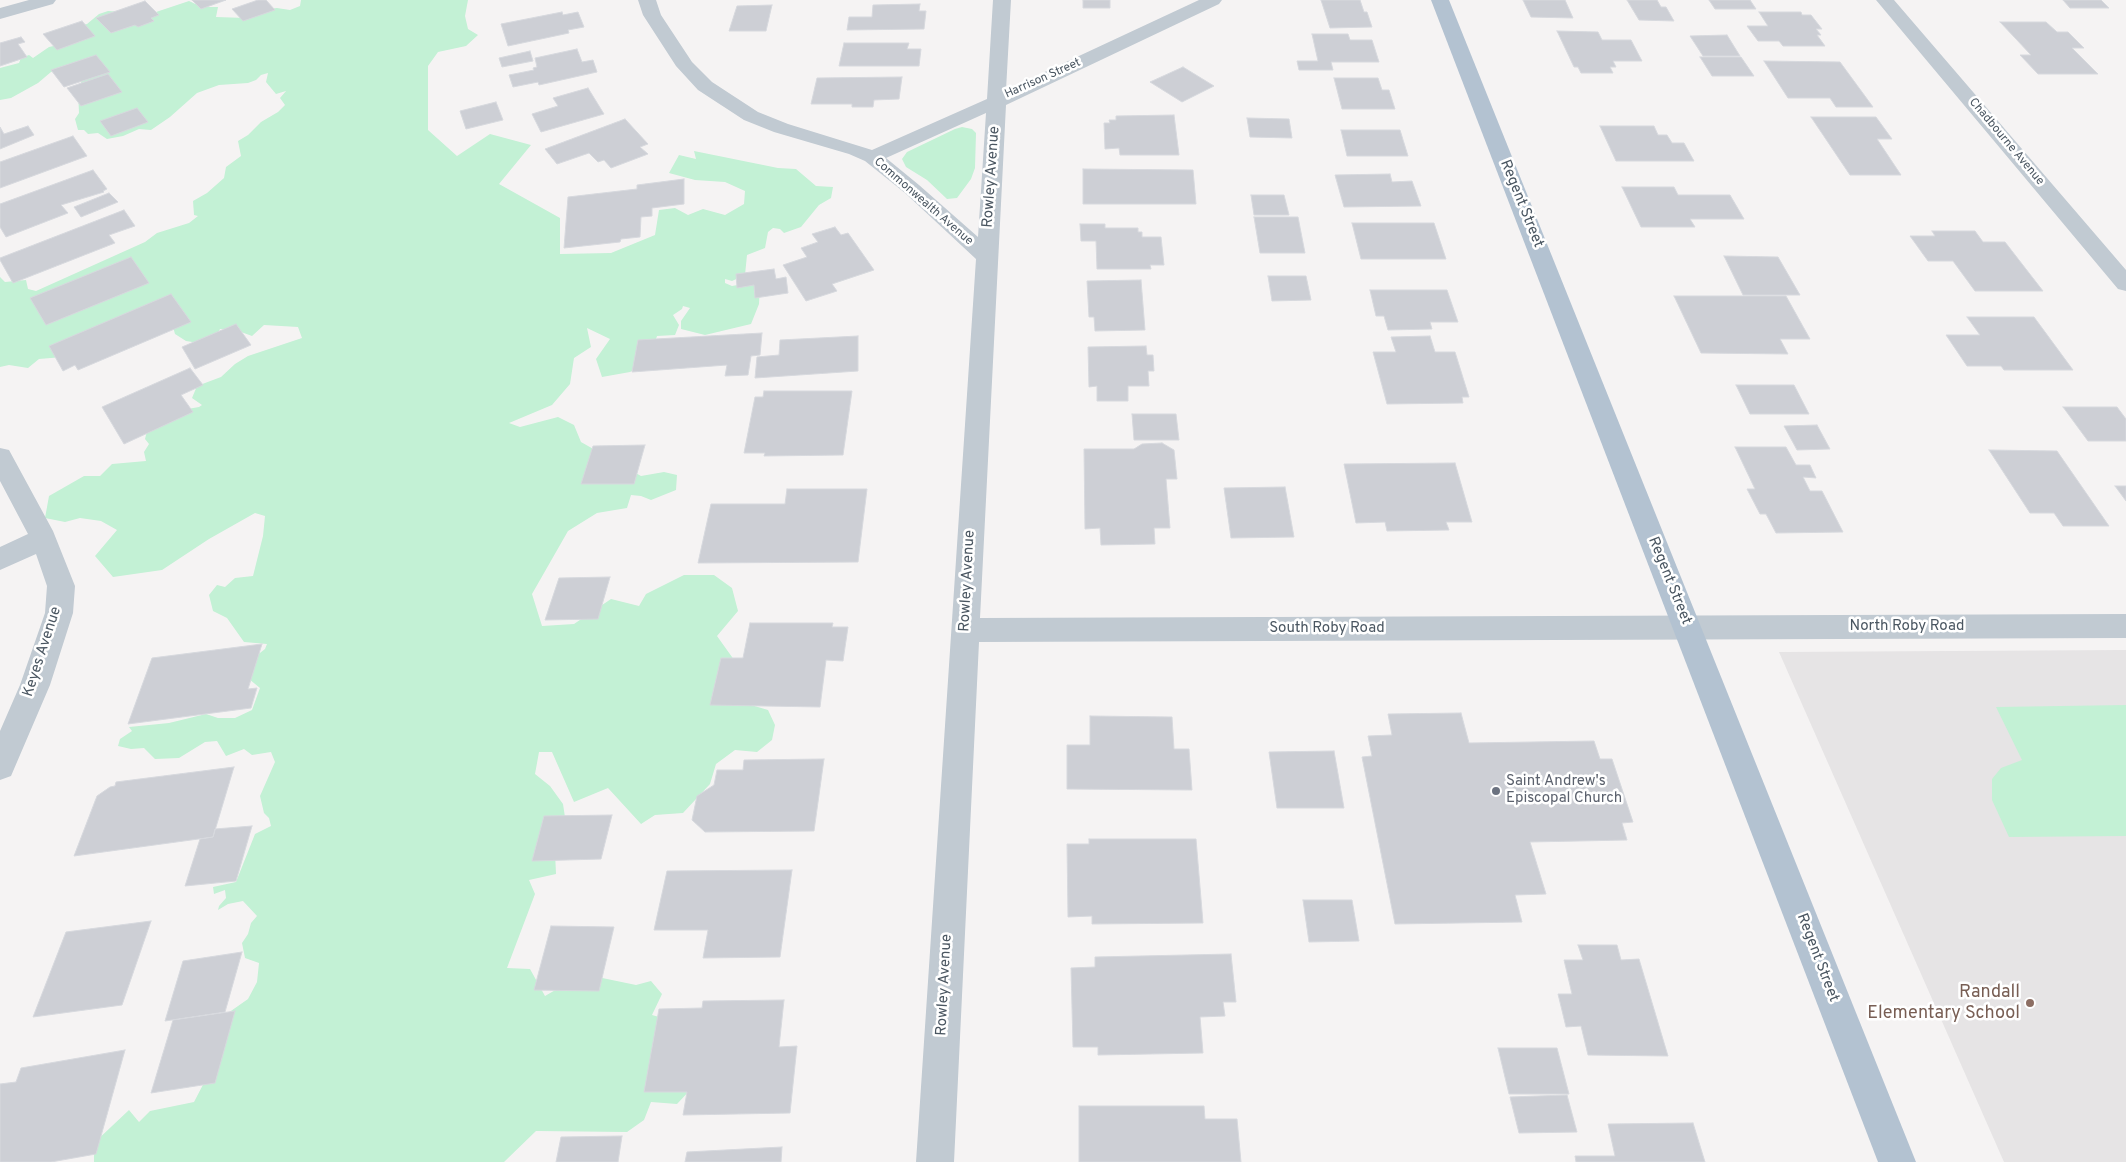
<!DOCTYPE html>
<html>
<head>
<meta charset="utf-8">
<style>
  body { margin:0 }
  canvas { display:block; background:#f5f3f3 }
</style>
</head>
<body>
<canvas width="2126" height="1162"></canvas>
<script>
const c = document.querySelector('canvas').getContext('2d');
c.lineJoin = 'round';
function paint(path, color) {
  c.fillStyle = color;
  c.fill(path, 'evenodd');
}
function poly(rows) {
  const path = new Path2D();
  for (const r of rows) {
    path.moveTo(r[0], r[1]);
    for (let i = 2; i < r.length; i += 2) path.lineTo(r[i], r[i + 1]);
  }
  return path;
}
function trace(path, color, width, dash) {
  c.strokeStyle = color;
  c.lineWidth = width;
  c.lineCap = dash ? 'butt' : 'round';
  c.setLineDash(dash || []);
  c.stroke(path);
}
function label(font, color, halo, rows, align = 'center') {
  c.font = font + ' Overpass,sans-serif';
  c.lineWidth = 5;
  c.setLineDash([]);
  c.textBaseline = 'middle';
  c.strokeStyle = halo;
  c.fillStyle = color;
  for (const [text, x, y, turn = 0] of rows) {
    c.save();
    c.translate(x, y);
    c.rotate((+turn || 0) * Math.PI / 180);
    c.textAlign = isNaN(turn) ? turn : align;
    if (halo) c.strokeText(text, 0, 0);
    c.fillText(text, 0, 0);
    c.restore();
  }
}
const education = poly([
  [2126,650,2126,1162,2004,1162,1779,652]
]);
const green = poly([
  [301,0,468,0,465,16,468,29,478,35,466,46,438,52,428,66,428,130,457,156,490,134,531,145,499,184,560,218,560,254,611,253,655,235,659,210,675,208,688,215,703,209,725,215,744,204,745,191,725,182,695,180,669,173,679,155,696,159,694,151,778,168,796,169,816,186,833,187,831,198,819,205,801,227,784,233,780,229,773,228,768,232,765,248,747,255,745,275,732,281,725,279,725,283,732,286,754,282,760,285,759,304,751,324,705,335,681,329,681,321,690,308,683,306,682,309,673,315,679,325,675,335,657,336,649,361,630,372,602,377,596,359,610,339,587,328,591,347,574,358,570,384,552,405,509,423,520,427,558,417,574,425,581,442,641,476,664,472,677,475,676,490,651,500,641,496,631,495,627,508,597,513,568,531,532,594,542,626,574,624,611,599,639,606,646,594,684,575,714,575,732,588,738,611,717,636,742,671,731,699,768,710,775,725,772,740,757,752,735,750,716,764,710,784,683,813,655,815,641,824,608,788,574,802,552,752,539,752,535,774,550,786,563,804,568,837,555,852,556,874,529,880,535,894,507,968,530,969,545,996,583,974,636,985,651,981,662,994,652,1015,688,1025,707,1072,677,1104,651,1102,644,1120,627,1132,536,1131,504,1162,94,1162,94,1143,129,1110,139,1122,150,1111,194,1102,207,1077,218,1020,248,999,257,982,259,963,245,958,242,943,248,934,251,923,257,916,243,901,228,904,218,910,219,906,226,898,225,890,214,894,213,887,236,882,255,834,271,826,269,818,264,813,260,796,275,762,271,752,252,755,244,749,226,756,217,741,205,742,179,758,155,759,144,748,131,749,118,746,120,739,132,731,129,727,169,723,206,714,218,718,235,718,252,710,260,688,249,679,251,660,265,649,267,644,244,642,227,618,213,611,209,595,217,585,225,587,235,578,253,576,263,536,265,516,255,513,209,539,162,570,113,577,95,556,117,530,101,521,80,518,65,522,45,518,49,496,84,476,100,476,112,464,146,461,144,452,149,444,145,439,147,431,176,411,199,407,202,405,192,398,197,386,221,377,235,364,248,356,302,338,298,327,264,325,252,336,233,329,220,329,216,337,205,344,186,341,175,334,173,327,63,357,39,359,28,368,9,365,0,367,0,277,5,282,26,280,28,289,36,291,145,242,157,233,189,223,198,216,194,215,193,201,207,193,224,178,226,167,241,156,238,141,248,135,261,122,278,112,285,105,280,98,286,91,276,94,266,82,268,73,261,75,256,80,248,83,219,85,197,93,170,117,151,130,139,129,123,136,107,139,98,133,88,134,84,130,78,130,75,119,79,113,78,91,86,68,64,68,51,72,38,83,11,98,0,100,0,68,19,63,21,58,29,55,33,58,49,47,77,41,75,27,87,24,99,14,108,11,124,12,135,19,189,1,202,7,218,7,216,17,246,18,267,9,277,8,290,10,300,6],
  [962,127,972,129,976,133,975,168,971,179,957,198,947,199,927,180,906,167,902,159,907,152,955,129],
  [2126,705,2126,836,2009,837,1992,800,1992,779,2001,768,2022,760,1996,707]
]);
const building = poly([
  [192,0,226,0,201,9,192,0],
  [258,0,266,0,275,10,243,21,232,9,258,0],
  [1083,0,1110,0,1110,8,1083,8,1083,0],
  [1321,0,1360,0,1364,12,1367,12,1372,27,1330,28,1321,0],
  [1523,0,1565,0,1573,18,1531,17,1523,0],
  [1627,0,1657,0,1661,7,1666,7,1674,21,1639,20,1627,0],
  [1709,0,1750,0,1756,9,1715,9,1709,0],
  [2063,0,2101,0,2109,8,2070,8,2063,0],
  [145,1,159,15,151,18,154,21,138,27,135,25,111,33,96,18,145,1],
  [920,4,919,11,926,11,924,29,847,30,849,17,872,17,873,5,920,4],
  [772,5,766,31,729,31,737,6,772,5],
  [562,12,563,15,578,12,584,27,568,30,569,33,508,46,501,24,562,12],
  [1759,12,1801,12,1802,15,1811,15,1822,29,1816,29,1821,35,1817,35,1825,46,1783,46,1779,41,1758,41,1747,26,1768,26,1759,12],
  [82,21,95,36,57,50,43,34,82,21],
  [2000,22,2046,22,2057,32,2068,32,2084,48,2072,48,2098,74,2038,74,2020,55,2031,55,2000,22],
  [1557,31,1598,32,1602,40,1631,40,1642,61,1613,61,1616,67,1610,67,1613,73,1581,73,1578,67,1574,67,1557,31],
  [1312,34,1348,34,1350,40,1372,40,1379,62,1331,62,1333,70,1299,70,1297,61,1318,61,1312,34],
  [1727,35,1740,56,1703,56,1690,36,1727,35],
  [21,37,25,42,18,44,27,57,0,66,0,43,21,37],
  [844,43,909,43,907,49,921,49,919,66,839,66,844,43],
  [577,49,582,62,593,60,597,72,539,85,538,82,513,87,509,75,534,70,533,68,537,67,535,58,577,49],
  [530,51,533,61,502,67,499,58,530,51],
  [96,55,110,72,64,87,51,70,96,55],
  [1700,57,1741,57,1754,76,1712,76,1700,57],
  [1764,61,1840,62,1873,107,1836,107,1830,98,1788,98,1764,61],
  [1183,67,1214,86,1182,102,1150,82,1183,67],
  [108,74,122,92,81,106,67,88,108,74],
  [902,77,899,99,874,100,873,107,852,107,852,104,811,104,817,78,902,77],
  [1334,78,1378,78,1382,90,1389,90,1395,109,1342,109,1334,78],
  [588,88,604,114,541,132,532,114,558,106,553,98,588,88],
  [496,102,503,120,466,129,460,111,496,102],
  [137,108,148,122,111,136,100,121,137,108],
  [1174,115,1179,155,1120,155,1119,148,1105,149,1104,123,1110,123,1109,120,1116,120,1116,116,1174,115],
  [1811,117,1876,117,1892,139,1877,139,1901,175,1850,175,1811,117],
  [1247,118,1289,119,1292,138,1250,137,1247,118],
  [625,119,648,144,640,147,648,154,611,168,604,160,598,162,589,153,557,164,545,149,625,119],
  [28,126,34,135,0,149,0,127,4,134,28,126],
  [1600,126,1654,126,1658,135,1667,135,1672,143,1684,143,1694,161,1616,161,1600,126],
  [1341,130,1400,130,1408,156,1347,156,1341,130],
  [73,136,87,156,0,188,0,162,73,136],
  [1083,169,1193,170,1196,204,1083,204,1083,169],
  [93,170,107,189,103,191,104,192,61,205,68,213,6,237,0,227,0,204,93,170],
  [1390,174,1392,182,1412,181,1421,206,1344,207,1335,175,1390,174],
  [684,179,684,204,652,208,652,216,641,217,640,237,621,239,620,242,564,248,568,197,637,189,637,185,684,179],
  [1622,187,1674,187,1678,195,1730,195,1744,219,1690,219,1695,227,1641,227,1622,187],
  [109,193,118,202,81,217,74,207,109,193],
  [1251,195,1284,195,1289,215,1254,215,1251,195],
  [124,210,135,226,109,235,115,243,13,283,0,260,0,258,124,210],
  [1254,217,1298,217,1305,253,1260,253,1254,217],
  [1352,223,1434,223,1446,259,1361,259,1352,223],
  [1080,224,1105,224,1105,228,1138,228,1138,232,1142,232,1142,237,1161,237,1164,265,1150,265,1151,269,1097,269,1096,241,1081,241,1080,224],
  [835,227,841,235,848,233,874,270,832,284,837,291,806,301,783,265,807,257,801,248,818,242,812,234,835,227],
  [1932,231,1975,231,1983,242,2005,242,2043,291,1975,291,1953,261,1928,261,1910,236,1935,236,1932,231],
  [1724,256,1778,257,1800,295,1743,295,1724,256],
  [131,257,149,283,46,325,30,298,131,257],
  [774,269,776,279,786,277,788,293,755,298,754,285,737,288,736,274,774,269],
  [1268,276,1306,276,1311,300,1272,301,1268,276],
  [1141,280,1145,330,1095,331,1094,317,1089,317,1087,281,1141,280],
  [1370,290,1447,290,1458,322,1430,322,1432,329,1388,330,1384,316,1376,316,1370,290],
  [171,294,191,322,78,370,75,365,63,371,49,346,171,294],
  [1674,296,1786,296,1810,339,1780,339,1788,354,1701,353,1674,296],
  [1967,317,2034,317,2073,370,2004,370,2001,366,1967,366,1946,335,1980,335,1967,317],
  [236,324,251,345,195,369,182,347,236,324],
  [762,333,760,355,751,356,748,375,725,376,727,365,632,372,638,340,762,333],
  [858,336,858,371,755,378,757,357,779,355,780,340,858,336],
  [1430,336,1435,352,1455,352,1469,397,1462,397,1463,403,1387,404,1373,352,1396,352,1391,337,1430,336],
  [1146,346,1147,355,1153,355,1154,371,1148,371,1149,386,1128,386,1128,401,1097,401,1097,386,1089,387,1088,347,1146,346],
  [190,368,203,385,181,395,193,412,124,444,102,407,190,368],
  [1736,385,1794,385,1809,414,1750,414,1736,385],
  [764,391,852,391,843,455,764,456,765,453,744,453,755,397,763,397,764,391],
  [2063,407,2117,407,2126,419,2126,441,2088,441,2063,407],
  [1132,414,1176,414,1179,440,1134,440,1132,414],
  [1817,425,1830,449,1797,450,1784,426,1817,425],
  [1162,443,1174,450,1177,479,1166,479,1170,528,1154,528,1155,544,1101,545,1100,528,1085,529,1084,449,1134,449,1142,444,1162,443],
  [645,445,634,484,581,484,593,446,645,445],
  [1735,447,1786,447,1796,465,1810,465,1816,478,1803,477,1810,491,1822,491,1843,532,1776,533,1766,514,1760,514,1747,489,1755,489,1735,447],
  [1989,450,2057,451,2109,526,2063,526,2054,513,2030,513,1989,450],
  [1455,463,1472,522,1446,522,1449,530,1387,531,1385,522,1356,523,1344,464,1455,463],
  [2115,486,2126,486,2126,501,2115,486],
  [1285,487,1294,537,1231,538,1224,488,1285,487],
  [787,489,867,489,858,562,698,563,711,504,785,504,787,489],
  [610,577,598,619,545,620,559,578,610,577],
  [750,623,833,623,832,627,848,627,843,661,826,660,820,707,710,705,721,658,743,658,750,623],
  [262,644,248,689,257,688,251,708,128,724,152,658,262,644],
  [1461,713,1469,743,1594,741,1600,759,1612,759,1633,822,1622,823,1627,840,1530,842,1546,894,1515,895,1522,922,1395,924,1362,757,1372,756,1368,736,1392,735,1388,714,1461,713],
  [1090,716,1172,717,1174,749,1189,749,1192,790,1067,789,1067,745,1090,745,1090,716],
  [1334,751,1344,808,1277,808,1269,752,1334,751],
  [824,759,814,831,705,832,692,820,697,796,714,785,717,770,743,770,744,760,824,759],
  [234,767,213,837,74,856,97,796,110,787,115,786,116,782,234,767],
  [612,815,601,859,532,861,544,816,612,815],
  [252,826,236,881,185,886,200,839,213,837,215,829,252,826],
  [1089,839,1196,839,1203,923,1092,924,1092,916,1068,917,1067,844,1089,844,1089,839],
  [792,870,780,957,703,958,708,930,654,930,667,871,792,870],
  [1303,900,1352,900,1359,941,1309,942,1303,900],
  [151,921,122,1005,33,1017,66,932,151,921],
  [551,926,614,927,599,991,534,990,551,926],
  [1578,945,1617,945,1621,960,1639,959,1668,1056,1588,1055,1581,1026,1566,1027,1558,994,1572,994,1564,960,1583,960,1578,945],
  [242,952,225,1012,165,1021,183,961,242,952],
  [1231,954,1236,1002,1223,1002,1225,1016,1200,1017,1203,1053,1098,1055,1098,1047,1073,1047,1071,968,1095,967,1095,957,1231,954],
  [784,1000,779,1047,797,1046,790,1113,683,1115,687,1092,644,1092,659,1009,702,1008,703,1001,784,1000],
  [235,1011,215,1083,151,1093,173,1020,235,1011],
  [1498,1048,1557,1048,1569,1094,1509,1094,1498,1048],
  [125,1050,96,1154,51,1162,0,1162,0,1084,16,1082,21,1068,125,1050],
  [1567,1095,1577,1132,1519,1133,1510,1097,1567,1095],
  [1079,1106,1204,1106,1205,1119,1237,1119,1241,1162,1079,1162,1079,1106],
  [1693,1123,1705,1162,1576,1162,1575,1156,1615,1156,1608,1124,1693,1123],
  [622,1136,618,1162,556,1162,561,1137,622,1136],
  [782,1147,781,1162,685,1162,687,1152,782,1147]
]);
const minor = poly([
  [29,0,56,0,53,4,0,19,0,8,29,0],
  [638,0,656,0,661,15,692,62,712,82,758,112,788,124,872,150,987,99,993,0,1011,0,1006,90,1199,0,1222,0,1219,4,1006,105,980,618,2126,614,2126,638,979,642,954,1162,916,1162,976,259,905,193,865,161,849,154,774,132,744,120,698,90,676,66,643,15,638,0],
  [986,113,978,237,919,185,886,158,986,113],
  [1876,0,1894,0,2126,270,2126,291,2118,289,1876,0],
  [0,448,9,450,53,531,75,586,73,613,50,685,11,776,0,780,0,731,20,685,45,613,47,586,36,554,0,570,0,547,28,534,0,481,0,448]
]);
const major = poly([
  [1431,0,1449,0,1916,1162,1878,1162,1431,0]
]);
const markers = [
  [1496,791,5,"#6b7280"],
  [2030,1003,5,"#8d6e63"]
];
const farStreetnames = [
  ["Harrison Street",1043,79,-24],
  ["Chadbourne Avenue",2006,142,50],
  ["Commonwealth Avenue",923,202,41]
];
const streetNames = [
  ["Rowley Avenue",992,177,-86],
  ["Regent Street",1521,204,68],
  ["Rowley Avenue",968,581,-87],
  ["Regent Street",1669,581,68],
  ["North Roby Road",1907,627],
  ["South Roby Road",1327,629],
  ["Keyes Avenue",43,652,-72],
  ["Regent Street",1817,958,69],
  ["Rowley Avenue",945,985,-87]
];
const worshipNames = [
  ["Saint Andrew's",1506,782],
  ["Episcopal Church",1506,799]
];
const nearEducationnames = [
  ["Randall",2020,993],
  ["Elementary School",2020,1014]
];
paint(education, '#e6e4e5');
paint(green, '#c3f1d5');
paint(building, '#cdcfd5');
trace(building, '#d7d9de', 1);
paint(minor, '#c1cad2');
paint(major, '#b3c2d1');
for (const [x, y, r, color] of markers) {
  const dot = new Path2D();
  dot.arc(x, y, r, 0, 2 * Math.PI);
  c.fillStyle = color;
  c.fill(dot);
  trace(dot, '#fff', 2);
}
label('12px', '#4a5661', '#fff', farStreetnames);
label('15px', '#4a5661', '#fff', streetNames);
label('15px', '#5b616d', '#fff', worshipNames, 'left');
label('18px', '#785e54', '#fff', nearEducationnames, 'right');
</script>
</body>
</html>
